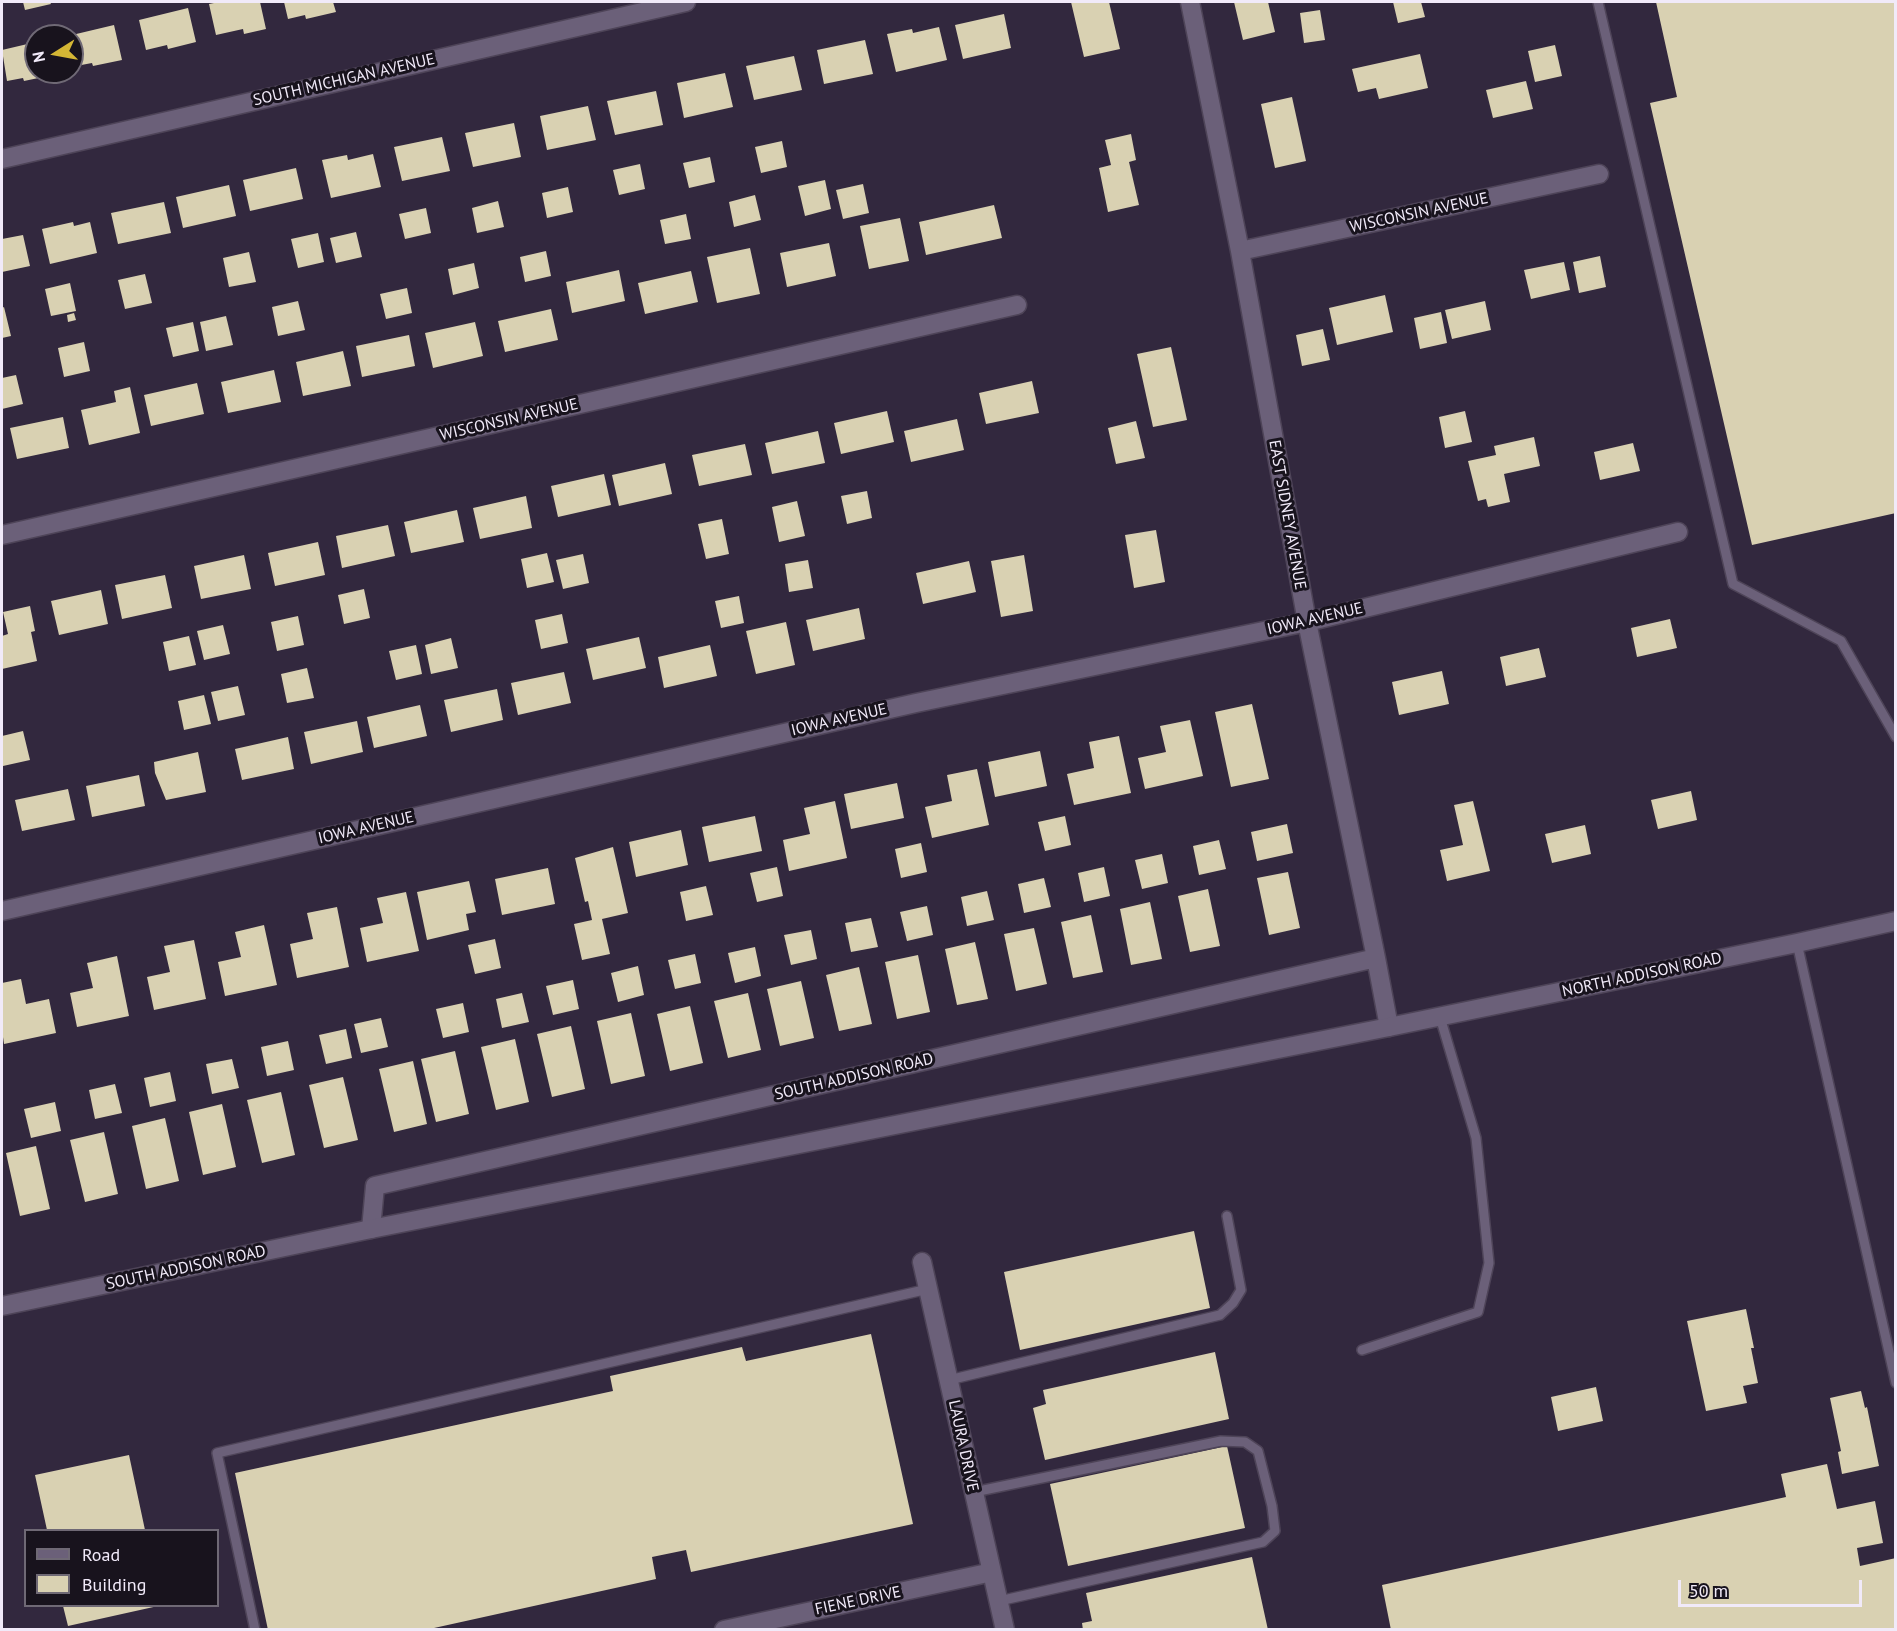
<!DOCTYPE html>
<html>
<head>
<meta charset="utf-8">
<style>
  body { margin:0 }
  #map { position:relative; width:1897px; height:1631px; overflow:hidden; background:#32283e; font-family:"PT Sans",sans-serif }
  canvas { display:block }
  .frame { position:absolute; inset:0; border:3px solid #f1eaf9; pointer-events:none }
  .legend { position:absolute; left:24px; top:1529px; width:195px; height:78px; box-sizing:border-box; background:#18131d; border:2px solid #6f6975; margin:0; padding:8px 10px; list-style:none; font-size:18px; color:#f1eaf9 }
  .legend li { display:flex; align-items:center; gap:12px; height:30px }
  .legend b { width:30px; border:2px solid #6f6975 }
  .north { position:absolute; left:24px; top:24px; width:60px; height:60px; box-sizing:border-box; background:#18131d; border:2px solid #6f6975; border-radius:50%; rotate:259deg; font-size:16px; font-weight:700; line-height:24px; text-align:center; color:#f1eaf9 }
  .north::after { content:''; display:block; margin:auto; width:21px; height:27px; background:#d4b635; clip-path:polygon(50% 0,100% 100%,50% 72%,0 100%) }
  .scale { position:absolute; left:1678px; top:1580px; width:184px; height:27px; box-sizing:border-box; border:3px solid #f1eaf9; border-top:0; padding-left:8px; font-size:18px; line-height:21px; white-space:nowrap; color:#f1eaf9; -webkit-text-stroke:4px #18131d; paint-order:stroke }
</style>
</head>
<body>
<div id="map">
<canvas width="1897" height="1631"></canvas>
<div class="frame"></div>
<ul class="legend">
<li><b style="height:8px;background:#6b6079"></b>Road</li>
<li><b style="height:16px;background:#d9d1b2"></b>Building</li>
</ul>
<div class="north">N</div>
<div class="scale">50 m</div>
</div>
<script>
const c = document.querySelector('canvas').getContext('2d');
c.lineJoin = 'round';
function paint(path, color) {
  c.fillStyle = color;
  c.fill(path, 'evenodd');
}
function poly(rows) {
  const path = new Path2D();
  for (const r of rows) {
    path.moveTo(r[0], r[1]);
    for (let i = 2; i < r.length; i += 2) path.lineTo(r[i], r[i + 1]);
  }
  return path;
}
function trace(path, color, width, dash) {
  c.strokeStyle = color;
  c.lineWidth = width;
  c.lineCap = dash ? 'butt' : 'round';
  c.setLineDash(dash || []);
  c.stroke(path);
}
function label(font, color, halo, rows, align = 'center') {
  c.font = font + ' "PT Sans",sans-serif';
  c.lineWidth = 6;
  c.setLineDash([]);
  c.textBaseline = 'middle';
  c.strokeStyle = halo;
  c.fillStyle = color;
  for (const [text, x, y, turn = 0] of rows) {
    c.save();
    c.translate(x, y);
    c.rotate((+turn || 0) * Math.PI / 180);
    c.textAlign = isNaN(turn) ? turn : align;
    if (halo) c.strokeText(text, 0, 0);
    c.fillText(text, 0, 0);
    c.restore();
  }
}
const building = poly([
  [23,2,50,2,51,4,25,10],
  [219,2,260,2,266,29,244,34,243,29,216,35,209,4],
  [284,2,333,2,336,12,306,19,305,15,288,19],
  [1071,2,1090,2,1091,3,1109,2,1120,49,1084,57],
  [1234,2,1268,2,1275,32,1243,40],
  [1393,2,1421,2,1425,17,1398,23],
  [1656,2,1896,2,1896,513,1752,545,1650,103,1677,97],
  [188,8,196,42,168,49,167,45,146,50,139,20],
  [1320,10,1325,40,1304,43,1300,13],
  [1004,14,1011,48,963,59,955,25],
  [114,25,122,60,93,66,92,63,76,66,72,48,72,35],
  [939,27,947,60,896,72,887,34,912,29,913,33],
  [865,40,873,74,824,84,817,50],
  [36,42,36,72,52,72,53,75,24,81,23,78,7,81,2,50],
  [1555,45,1562,76,1535,82,1528,51],
  [1420,54,1428,88,1379,99,1376,88,1358,92,1352,69],
  [794,56,802,90,754,100,746,66],
  [725,73,733,107,684,118,677,83],
  [1526,81,1533,109,1493,118,1486,90],
  [656,91,663,125,615,135,607,101],
  [1292,97,1306,161,1275,168,1261,104],
  [588,106,596,140,547,150,540,116],
  [514,123,521,157,473,167,465,133],
  [1131,134,1136,160,1129,162,1139,205,1108,212,1099,168,1111,165,1105,140],
  [442,137,450,171,402,181,394,147],
  [782,141,787,167,761,173,755,147],
  [373,154,381,187,331,198,322,160,347,155,348,160],
  [710,157,715,182,689,188,683,163],
  [640,164,645,189,619,195,613,170],
  [296,168,303,199,250,211,243,180],
  [825,180,831,209,805,216,798,186],
  [863,184,869,213,843,219,836,190],
  [229,185,236,216,183,228,176,197],
  [568,187,573,212,547,218,542,193],
  [755,195,761,220,734,227,729,202],
  [498,201,504,227,477,233,472,208],
  [164,202,171,233,118,244,111,213],
  [994,205,1002,238,926,255,919,222],
  [426,208,431,233,405,239,399,214],
  [686,214,691,239,665,244,660,220],
  [900,218,909,261,869,269,860,226],
  [73,222,74,226,90,222,97,253,50,264,42,229],
  [356,232,362,257,336,263,330,238],
  [318,233,324,262,298,268,291,239],
  [23,235,30,266,2,272,2,239],
  [829,243,836,276,787,287,780,253],
  [750,248,760,294,717,303,707,257],
  [546,251,551,276,525,282,520,257],
  [249,252,256,282,229,287,223,258],
  [1600,256,1606,287,1579,293,1573,262],
  [1564,262,1570,290,1531,299,1524,270],
  [474,263,479,288,453,295,448,269],
  [619,270,625,301,572,313,566,282],
  [691,271,698,302,645,314,638,283],
  [145,274,152,303,125,309,118,280],
  [70,283,76,311,51,316,45,289],
  [407,288,412,313,386,319,380,294],
  [1385,295,1393,332,1337,345,1329,308],
  [298,301,305,330,278,336,272,307],
  [1485,301,1491,330,1452,339,1445,310],
  [4,307,11,336,2,338,2,308],
  [551,309,558,340,505,352,498,321],
  [1441,312,1447,343,1420,349,1414,318],
  [74,313,76,320,68,322,67,315],
  [226,316,233,345,206,351,200,322],
  [193,322,199,351,173,357,166,328],
  [475,322,483,356,433,368,425,333],
  [1323,329,1330,360,1302,366,1296,335],
  [409,335,415,366,362,377,356,346],
  [84,342,90,371,64,377,58,348],
  [1171,347,1187,420,1153,427,1137,354],
  [343,351,351,386,303,396,296,362],
  [274,370,281,402,228,413,221,382],
  [16,375,23,404,2,409,2,378],
  [1032,381,1039,413,986,424,979,393],
  [197,383,204,414,151,426,144,395],
  [130,387,140,433,89,445,81,410,116,402,114,391],
  [887,411,894,442,841,454,834,423],
  [1465,411,1472,442,1445,448,1439,417],
  [63,417,69,448,17,459,10,428],
  [957,419,964,450,911,462,904,431],
  [1136,421,1145,458,1116,464,1108,428],
  [818,431,825,463,772,474,765,443],
  [1534,437,1540,466,1504,474,1510,502,1488,507,1486,499,1478,501,1468,461,1496,455,1494,446],
  [1633,443,1640,471,1600,480,1594,452],
  [745,444,752,475,699,486,692,455],
  [665,463,672,494,619,506,612,475],
  [604,474,611,505,558,517,551,486],
  [867,491,872,518,847,524,841,496],
  [526,496,532,528,480,539,473,508],
  [797,501,805,536,779,542,772,507],
  [457,510,464,542,411,553,404,522],
  [722,519,729,554,706,559,698,524],
  [388,525,395,556,342,568,336,536],
  [1156,530,1165,582,1134,588,1125,535],
  [318,542,325,575,275,586,268,553],
  [547,553,554,582,527,588,521,559],
  [583,554,589,583,563,589,556,560],
  [244,555,251,589,201,599,194,566],
  [1024,555,1033,611,1001,617,991,561],
  [808,560,813,588,789,592,785,564],
  [969,561,976,592,923,604,916,573],
  [165,575,172,608,122,619,115,585],
  [364,589,370,618,344,624,338,595],
  [101,590,108,624,59,635,51,601],
  [739,596,744,623,721,628,715,601],
  [30,606,35,631,31,632,37,661,2,669,2,636,8,634,3,612],
  [859,608,865,639,813,651,806,620],
  [562,614,568,643,541,649,535,620],
  [298,616,304,645,277,651,271,622],
  [1670,619,1677,648,1637,657,1631,628],
  [786,622,795,665,756,674,746,631],
  [223,625,230,654,204,660,197,631],
  [189,636,196,665,169,671,163,642],
  [639,637,646,668,593,680,586,649],
  [451,638,458,668,431,674,425,645],
  [416,645,422,674,396,680,389,651],
  [710,645,717,676,664,688,658,657],
  [1539,648,1546,677,1506,686,1500,657],
  [307,668,314,698,287,703,281,674],
  [1442,671,1449,704,1399,715,1392,682],
  [564,672,571,703,518,715,511,683],
  [238,686,245,715,218,721,211,692],
  [497,689,503,720,451,732,444,700],
  [204,695,211,724,184,730,178,701],
  [1252,704,1269,779,1231,787,1215,712],
  [420,705,427,736,374,748,367,717],
  [1190,720,1203,776,1145,789,1138,758,1166,752,1160,726],
  [357,721,363,752,311,764,304,732],
  [23,731,30,760,3,766,2,736],
  [1119,736,1131,793,1074,805,1067,774,1094,768,1089,742],
  [288,737,294,769,242,780,235,749],
  [1040,751,1047,786,995,797,988,762],
  [198,752,206,792,166,800,155,773,154,762],
  [977,769,989,825,932,838,925,807,952,801,947,775],
  [139,775,145,806,92,817,86,786],
  [897,783,904,818,851,829,844,794],
  [68,789,75,820,22,831,15,800],
  [1691,791,1697,820,1658,829,1651,800],
  [835,801,847,858,789,871,783,840,810,834,804,808],
  [1473,801,1490,871,1447,881,1440,850,1463,845,1454,805],
  [755,816,762,851,709,862,702,827],
  [1065,816,1071,845,1045,851,1038,822],
  [1287,824,1293,853,1257,861,1251,832],
  [1585,825,1591,854,1552,863,1545,834],
  [681,830,688,865,636,877,629,842],
  [1219,840,1226,869,1199,875,1193,846],
  [921,843,927,872,901,878,895,849],
  [613,847,628,913,602,919,610,954,582,960,574,924,592,920,588,901,585,902,575,858],
  [1162,854,1168,883,1142,889,1135,860],
  [777,867,783,896,757,902,750,873],
  [1104,867,1110,896,1084,902,1078,873],
  [548,868,555,904,502,915,495,879],
  [1288,872,1300,928,1269,935,1257,878],
  [1044,878,1051,907,1024,913,1018,884],
  [469,881,476,912,466,914,469,930,427,940,417,892],
  [706,886,713,915,686,921,680,892],
  [1208,889,1220,946,1190,952,1178,896],
  [987,891,994,920,967,926,961,897],
  [406,892,419,951,367,962,360,928,383,923,377,898],
  [1150,902,1162,959,1131,965,1120,909],
  [927,906,933,935,907,941,900,912],
  [337,907,349,967,297,978,290,944,313,939,307,913],
  [1091,915,1103,972,1073,978,1061,922],
  [871,918,878,947,851,952,845,923],
  [264,925,277,985,225,996,218,962,241,957,235,932],
  [1034,928,1047,984,1016,991,1004,934],
  [811,930,817,959,791,965,784,935],
  [495,939,501,968,475,974,468,945],
  [194,940,206,999,154,1010,147,977,170,972,164,946],
  [975,942,988,999,957,1005,945,949],
  [755,947,761,976,735,983,728,953],
  [695,954,701,983,675,989,668,960],
  [918,955,930,1012,897,1019,885,962],
  [117,956,129,1016,77,1027,70,993,93,988,87,963],
  [638,966,644,995,618,1002,611,973],
  [859,967,872,1024,839,1031,826,975],
  [21,979,26,1004,49,999,56,1033,4,1044,2,1030,2,983],
  [573,980,579,1009,553,1015,546,986],
  [801,981,814,1038,780,1046,767,989],
  [522,993,529,1022,502,1028,496,999],
  [748,993,761,1050,728,1058,714,1001],
  [463,1003,469,1032,443,1038,436,1009],
  [690,1006,703,1063,670,1071,657,1014],
  [631,1013,645,1076,611,1084,597,1021],
  [381,1018,388,1047,361,1053,354,1024],
  [571,1026,585,1089,552,1097,537,1034],
  [346,1029,352,1058,326,1064,319,1035],
  [515,1039,529,1102,496,1110,481,1047],
  [288,1041,294,1070,267,1076,261,1047],
  [455,1051,469,1114,436,1122,421,1059],
  [232,1059,239,1088,212,1094,206,1064],
  [413,1061,427,1124,394,1132,379,1069],
  [170,1072,176,1101,150,1107,144,1078],
  [343,1077,358,1140,324,1148,309,1085],
  [115,1084,122,1113,95,1119,89,1090],
  [281,1092,295,1155,262,1163,247,1100],
  [55,1102,61,1131,31,1138,24,1109],
  [222,1104,236,1167,203,1175,189,1112],
  [165,1118,179,1181,146,1189,132,1126],
  [104,1132,118,1194,85,1202,70,1140],
  [36,1146,50,1209,20,1216,6,1153],
  [1194,1231,1210,1308,1020,1350,1004,1272],
  [1746,1309,1754,1348,1751,1348,1758,1383,1743,1386,1747,1403,1706,1411,1687,1321],
  [871,1334,913,1524,691,1572,686,1550,652,1557,656,1579,425,1630,268,1630,235,1473,613,1391,610,1376,742,1347,746,1361],
  [1215,1352,1229,1419,1045,1460,1033,1408,1046,1404,1043,1390],
  [1596,1387,1603,1421,1558,1431,1551,1397],
  [1861,1391,1865,1408,1867,1407,1879,1466,1842,1474,1838,1452,1841,1451,1830,1398],
  [1227,1446,1245,1528,1068,1566,1050,1484],
  [129,1455,145,1530,47,1530,35,1475],
  [1827,1464,1837,1509,1875,1501,1883,1543,1857,1548,1860,1566,1896,1558,1896,1630,1391,1630,1382,1585,1786,1497,1781,1474],
  [1252,1557,1268,1630,1083,1630,1082,1623,1092,1621,1086,1593],
  [63,1606,158,1606,68,1626]
]);
const lane = poly([
  [1598,2,1733,584,1841,641,1896,737],
  [1797,943,1896,1383],
  [1362,1350,1478,1312,1489,1263,1476,1138,1440,1017],
  [949,1380,1220,1315,1233,1303,1241,1290,1227,1216],
  [974,1492,1221,1441,1245,1442,1258,1451,1272,1506,1275,1531,1263,1542,999,1601],
  [255,1630,217,1453,928,1289]
]);
const street = poly([
  [1190,2,1240,251,1307,622,1376,958,1389,1027],
  [2,159,686,2],
  [1240,251,1599,174],
  [2,535,1017,305],
  [2,911,916,703,1307,622,1678,532],
  [371,1229,375,1186,1376,958],
  [922,1262,1005,1630],
  [724,1630,992,1572]
]);
const secondary = poly([
  [2,1306,371,1229,1389,1027,1797,943,1896,921]
]);
const streetNames = [
  ["SOUTH MICHIGAN AVENUE",344,80,-13],
  ["WISCONSIN AVENUE",1419,213,-12],
  ["WISCONSIN AVENUE",509,420,-13],
  ["EAST SIDNEY AVENUE",1287,515,80],
  ["IOWA AVENUE",1315,619,-13],
  ["IOWA AVENUE",839,720,-13],
  ["IOWA AVENUE",366,828,-13],
  ["NORTH ADDISON ROAD",1642,975,-12],
  ["SOUTH ADDISON ROAD",854,1077,-13],
  ["SOUTH ADDISON ROAD",186,1268,-12],
  ["LAURA DRIVE",963,1446,78],
  ["FIENE DRIVE",858,1601,-12]
];
paint(building, '#d9d1b2');
trace(lane, '#4e4458', 12);
trace(street, '#4e4458', 21);
trace(secondary, '#4e4458', 21);
trace(lane, '#6b6079', 9);
trace(street, '#6b6079', 18);
trace(secondary, '#6b6079', 18);
label('16px', '#f1eaf9', '#18131d', streetNames);
</script>
</body>
</html>
